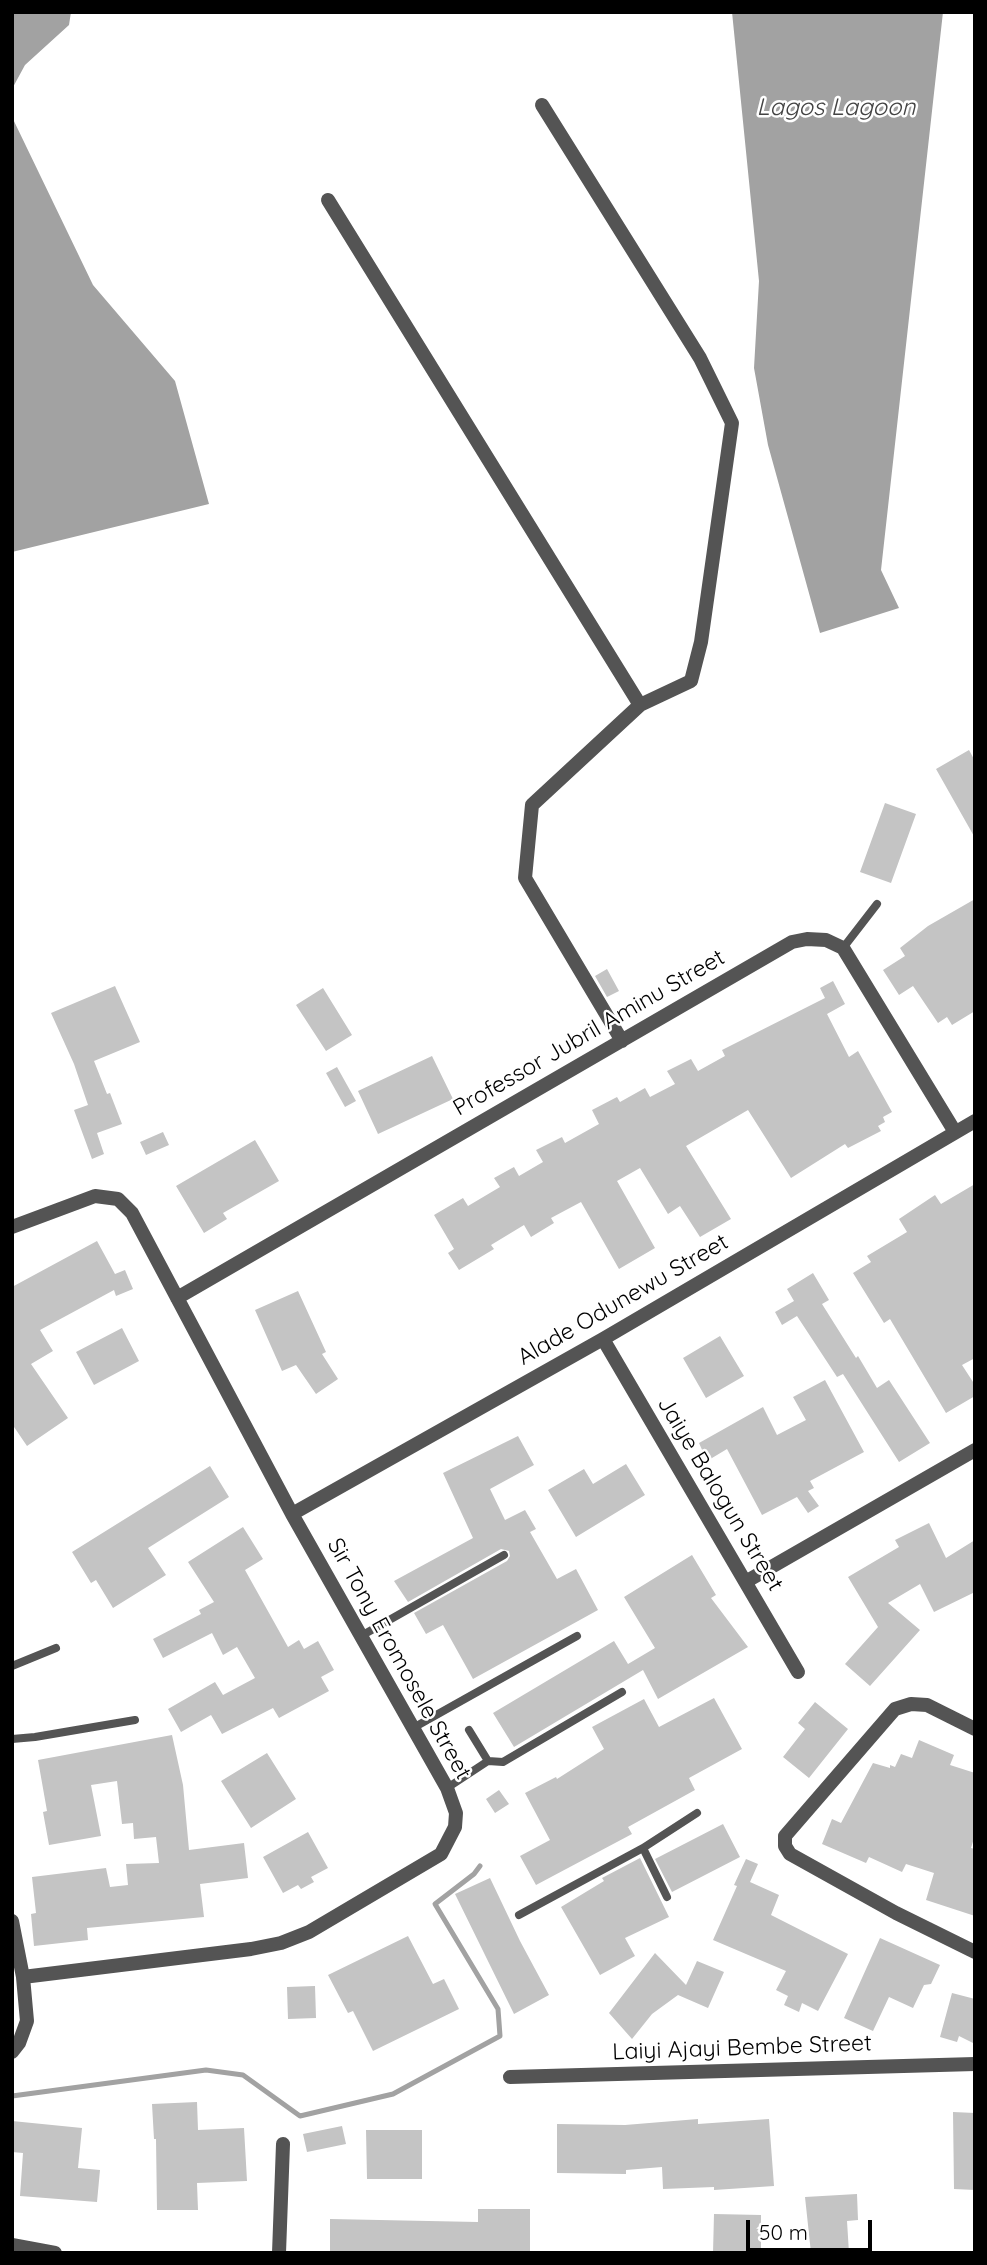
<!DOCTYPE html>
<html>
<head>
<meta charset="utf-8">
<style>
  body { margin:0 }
  #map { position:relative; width:987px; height:2265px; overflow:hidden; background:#fff; font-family:Quicksand,sans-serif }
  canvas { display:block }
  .frame { position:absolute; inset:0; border:14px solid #000; pointer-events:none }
  .scale { position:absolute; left:746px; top:2220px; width:126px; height:32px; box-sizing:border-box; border:4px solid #000; border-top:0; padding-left:9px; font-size:21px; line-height:24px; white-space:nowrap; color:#000; -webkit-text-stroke:5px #fff; paint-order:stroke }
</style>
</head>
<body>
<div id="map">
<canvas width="987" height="2265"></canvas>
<div class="frame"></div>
<div class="scale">50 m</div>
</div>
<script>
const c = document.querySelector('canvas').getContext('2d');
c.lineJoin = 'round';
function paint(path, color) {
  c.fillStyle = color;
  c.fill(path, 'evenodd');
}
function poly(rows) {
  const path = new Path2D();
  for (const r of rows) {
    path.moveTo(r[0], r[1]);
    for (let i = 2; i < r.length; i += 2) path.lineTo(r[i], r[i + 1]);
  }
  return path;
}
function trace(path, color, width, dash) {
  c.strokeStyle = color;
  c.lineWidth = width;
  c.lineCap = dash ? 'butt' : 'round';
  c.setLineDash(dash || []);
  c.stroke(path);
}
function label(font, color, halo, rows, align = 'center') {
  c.font = font + ' Quicksand,sans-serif';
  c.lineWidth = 5;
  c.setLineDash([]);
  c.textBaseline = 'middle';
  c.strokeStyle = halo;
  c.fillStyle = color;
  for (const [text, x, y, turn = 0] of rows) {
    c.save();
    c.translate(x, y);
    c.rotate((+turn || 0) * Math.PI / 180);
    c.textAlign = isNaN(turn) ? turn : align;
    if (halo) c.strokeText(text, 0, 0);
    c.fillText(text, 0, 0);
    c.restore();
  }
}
const water = poly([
  [12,12,71,12,69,25,25,65,12,89],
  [732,12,943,12,881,570,899,608,820,633,768,445,754,368,759,281],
  [12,117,93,285,175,381,209,504,12,552]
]);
const stream = poly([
  [12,2096,206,2070,243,2075,300,2116,393,2094,500,2036,498,2009,435,1904,474,1874,480,1866]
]);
const building = poly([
  [969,750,975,761,975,838,936,769],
  [885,803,916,814,891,883,860,872],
  [975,899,975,1011,952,1025,947,1017,938,1023,913,986,899,995,883,970,905,956,900,948,928,926],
  [607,969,619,991,607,997,595,976],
  [833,981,845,1004,827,1014,849,1057,858,1051,892,1112,883,1117,885,1122,878,1126,881,1131,848,1148,845,1144,791,1178,748,1110,686,1146,731,1219,700,1237,680,1206,668,1214,640,1168,617,1181,655,1248,619,1269,581,1202,551,1218,554,1223,531,1237,524,1225,491,1245,494,1249,459,1270,448,1253,454,1249,434,1215,463,1198,468,1206,500,1187,494,1178,514,1167,519,1176,543,1162,536,1150,562,1137,565,1143,599,1124,592,1110,617,1097,620,1102,645,1088,650,1097,675,1084,667,1071,691,1059,698,1071,725,1056,722,1050,825,998,820,988],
  [115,986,140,1042,94,1061,107,1094,110,1093,122,1124,97,1133,104,1154,92,1159,74,1110,88,1105,74,1064,51,1013],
  [323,988,352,1035,326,1051,296,1005],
  [432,1056,453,1099,378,1134,358,1091],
  [337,1067,356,1101,345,1107,326,1073],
  [163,1132,169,1145,146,1155,140,1142],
  [255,1140,279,1181,223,1213,227,1219,204,1233,176,1186],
  [975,1184,975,1358,962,1365,975,1385,975,1396,946,1413,890,1319,884,1323,853,1273,871,1262,867,1256,907,1232,899,1219,935,1195,941,1204],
  [97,1241,115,1274,125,1270,133,1289,116,1296,114,1290,40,1330,53,1351,31,1364,68,1418,27,1446,12,1424,12,1287],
  [813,1273,829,1300,822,1304,856,1358,858,1356,877,1388,889,1380,930,1443,899,1462,843,1374,837,1377,797,1316,782,1325,775,1312,794,1301,787,1289],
  [298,1291,326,1352,322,1354,338,1379,316,1394,296,1365,282,1371,255,1310],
  [122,1328,139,1361,94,1385,76,1352],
  [720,1336,744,1376,706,1398,683,1358],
  [825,1380,864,1452,810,1481,814,1488,808,1491,819,1506,808,1513,797,1497,762,1515,727,1449,707,1461,699,1443,763,1407,777,1435,806,1420,793,1397],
  [518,1436,534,1465,490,1489,505,1520,525,1510,536,1529,530,1532,557,1579,576,1569,598,1610,473,1679,443,1625,426,1634,414,1613,507,1561,510,1556,509,1551,501,1549,408,1602,394,1581,473,1538,443,1473],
  [626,1464,645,1495,576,1537,548,1490,584,1469,593,1484],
  [210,1466,229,1497,148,1548,166,1575,113,1608,96,1580,91,1583,72,1552],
  [929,1523,946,1558,975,1540,975,1592,934,1612,920,1584,888,1603,920,1630,870,1686,845,1664,878,1627,848,1577,899,1547,895,1540],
  [243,1527,263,1559,245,1570,288,1647,299,1640,304,1649,318,1641,334,1670,321,1677,329,1691,279,1718,273,1708,222,1734,211,1715,181,1732,168,1709,215,1682,223,1695,255,1678,237,1647,223,1655,212,1633,163,1658,153,1639,201,1614,199,1610,214,1602,188,1562],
  [692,1555,716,1595,711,1598,748,1647,658,1699,643,1670,514,1747,493,1713,614,1641,628,1664,655,1648,624,1597],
  [714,1698,742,1749,689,1778,695,1790,628,1827,632,1834,536,1885,520,1856,550,1840,525,1793,556,1777,557,1779,604,1749,592,1727,644,1699,659,1727],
  [815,1702,848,1729,809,1778,783,1757,805,1729,798,1723],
  [172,1735,183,1785,189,1850,244,1843,248,1878,200,1884,204,1917,87,1928,88,1940,34,1946,31,1914,36,1913,32,1877,106,1868,110,1887,128,1885,126,1864,159,1863,156,1837,134,1839,133,1823,122,1824,117,1781,91,1785,101,1836,49,1845,43,1812,47,1811,38,1760],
  [919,1740,954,1755,950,1765,975,1773,975,1835,971,1848,975,1849,975,1916,926,1900,934,1873,906,1864,902,1872,869,1857,866,1863,822,1844,832,1819,841,1823,873,1763,890,1768,890,1765,895,1767,901,1754,912,1758],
  [267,1753,296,1799,251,1828,221,1781],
  [499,1790,509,1804,495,1813,486,1799],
  [723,1824,740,1857,672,1892,655,1859],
  [308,1832,328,1868,311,1877,314,1882,301,1889,298,1885,283,1893,263,1857],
  [640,1858,669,1917,625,1938,635,1956,600,1975,561,1907,604,1881,602,1878],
  [746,1859,758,1864,750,1882,779,1895,771,1915,848,1954,818,2011,802,2003,799,2012,784,2005,788,1996,776,1990,786,1971,713,1940,737,1886,734,1885],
  [490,1878,520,1941,549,1995,514,2014,455,1894],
  [408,1936,433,1984,444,1979,459,2009,373,2051,353,2011,348,2013,328,1975],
  [880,1938,940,1965,931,1984,924,1985,913,2008,889,1997,873,2031,844,2018],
  [655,1953,686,1985,697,1961,724,1972,708,2008,678,1995,652,2014,632,2039,609,2013],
  [315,1986,316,2018,288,2019,287,1987],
  [952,1993,975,1999,975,2044,959,2036,957,2042,940,2037],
  [197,2102,198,2130,244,2128,247,2181,197,2183,198,2210,157,2210,156,2139,154,2139,152,2104],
  [953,2112,975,2113,975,2190,954,2189],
  [698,2119,698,2124,769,2119,774,2186,714,2190,714,2187,663,2189,662,2167,626,2170,626,2174,557,2173,557,2124,625,2125],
  [12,2121,82,2128,78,2168,100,2170,97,2202,20,2196,23,2153,12,2152],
  [342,2126,346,2144,307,2152,303,2134],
  [366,2130,422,2130,422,2179,367,2179],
  [857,2194,858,2220,847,2221,849,2253,811,2253,805,2197],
  [478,2209,530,2209,530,2253,330,2253,330,2219,478,2222],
  [714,2214,761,2215,761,2253,713,2253]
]);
const lane = poly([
  [843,948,877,904],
  [361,1636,504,1555],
  [12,1666,56,1648],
  [413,1728,577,1636],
  [469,1730,488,1761],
  [12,1739,35,1737,135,1720],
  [447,1788,488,1761,503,1762,622,1692],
  [643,1848,667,1897],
  [519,1915,643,1848,697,1813]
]);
const street = poly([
  [542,105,700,358,732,423,701,642,691,681,640,705,532,805,525,878,622,1041],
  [328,200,640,705],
  [12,1227,95,1196,118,1199,132,1213,292,1514,447,1788,456,1813,455,1827,441,1854,309,1932,281,1943,251,1949,23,1977],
  [177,1298,792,942,807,939,826,940,843,948,955,1132],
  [603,1339,798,1672],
  [292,1514,603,1339,975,1121],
  [747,1581,975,1450],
  [975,1729,927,1705,911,1704,895,1709,785,1836,785,1846,790,1854,896,1913,975,1952],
  [12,1921,23,1977,27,2021,19,2043,12,2052],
  [510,2077,975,2064],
  [12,2245,55,2253],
  [279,2253,283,2144]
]);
const streetNames = [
  ["Professor Jubril Aminu Street",589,1033,-30],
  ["Alade Odunewu Street",623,1300,-30],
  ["Jaiye Balogun Street",720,1494,59],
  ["Sir Tony Eromosele Street",399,1659,61],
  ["Laiyi Ajayi Bembe Street",742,2048,-2]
];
const waterNames = [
  ["Lagos Lagoon",836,108]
];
paint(water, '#a2a2a2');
trace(stream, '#a2a2a2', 5);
paint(building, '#c4c4c4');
trace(lane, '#545454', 8);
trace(street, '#545454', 14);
label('23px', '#000', '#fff', streetNames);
label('italic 24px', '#434343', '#fff', waterNames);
</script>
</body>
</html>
